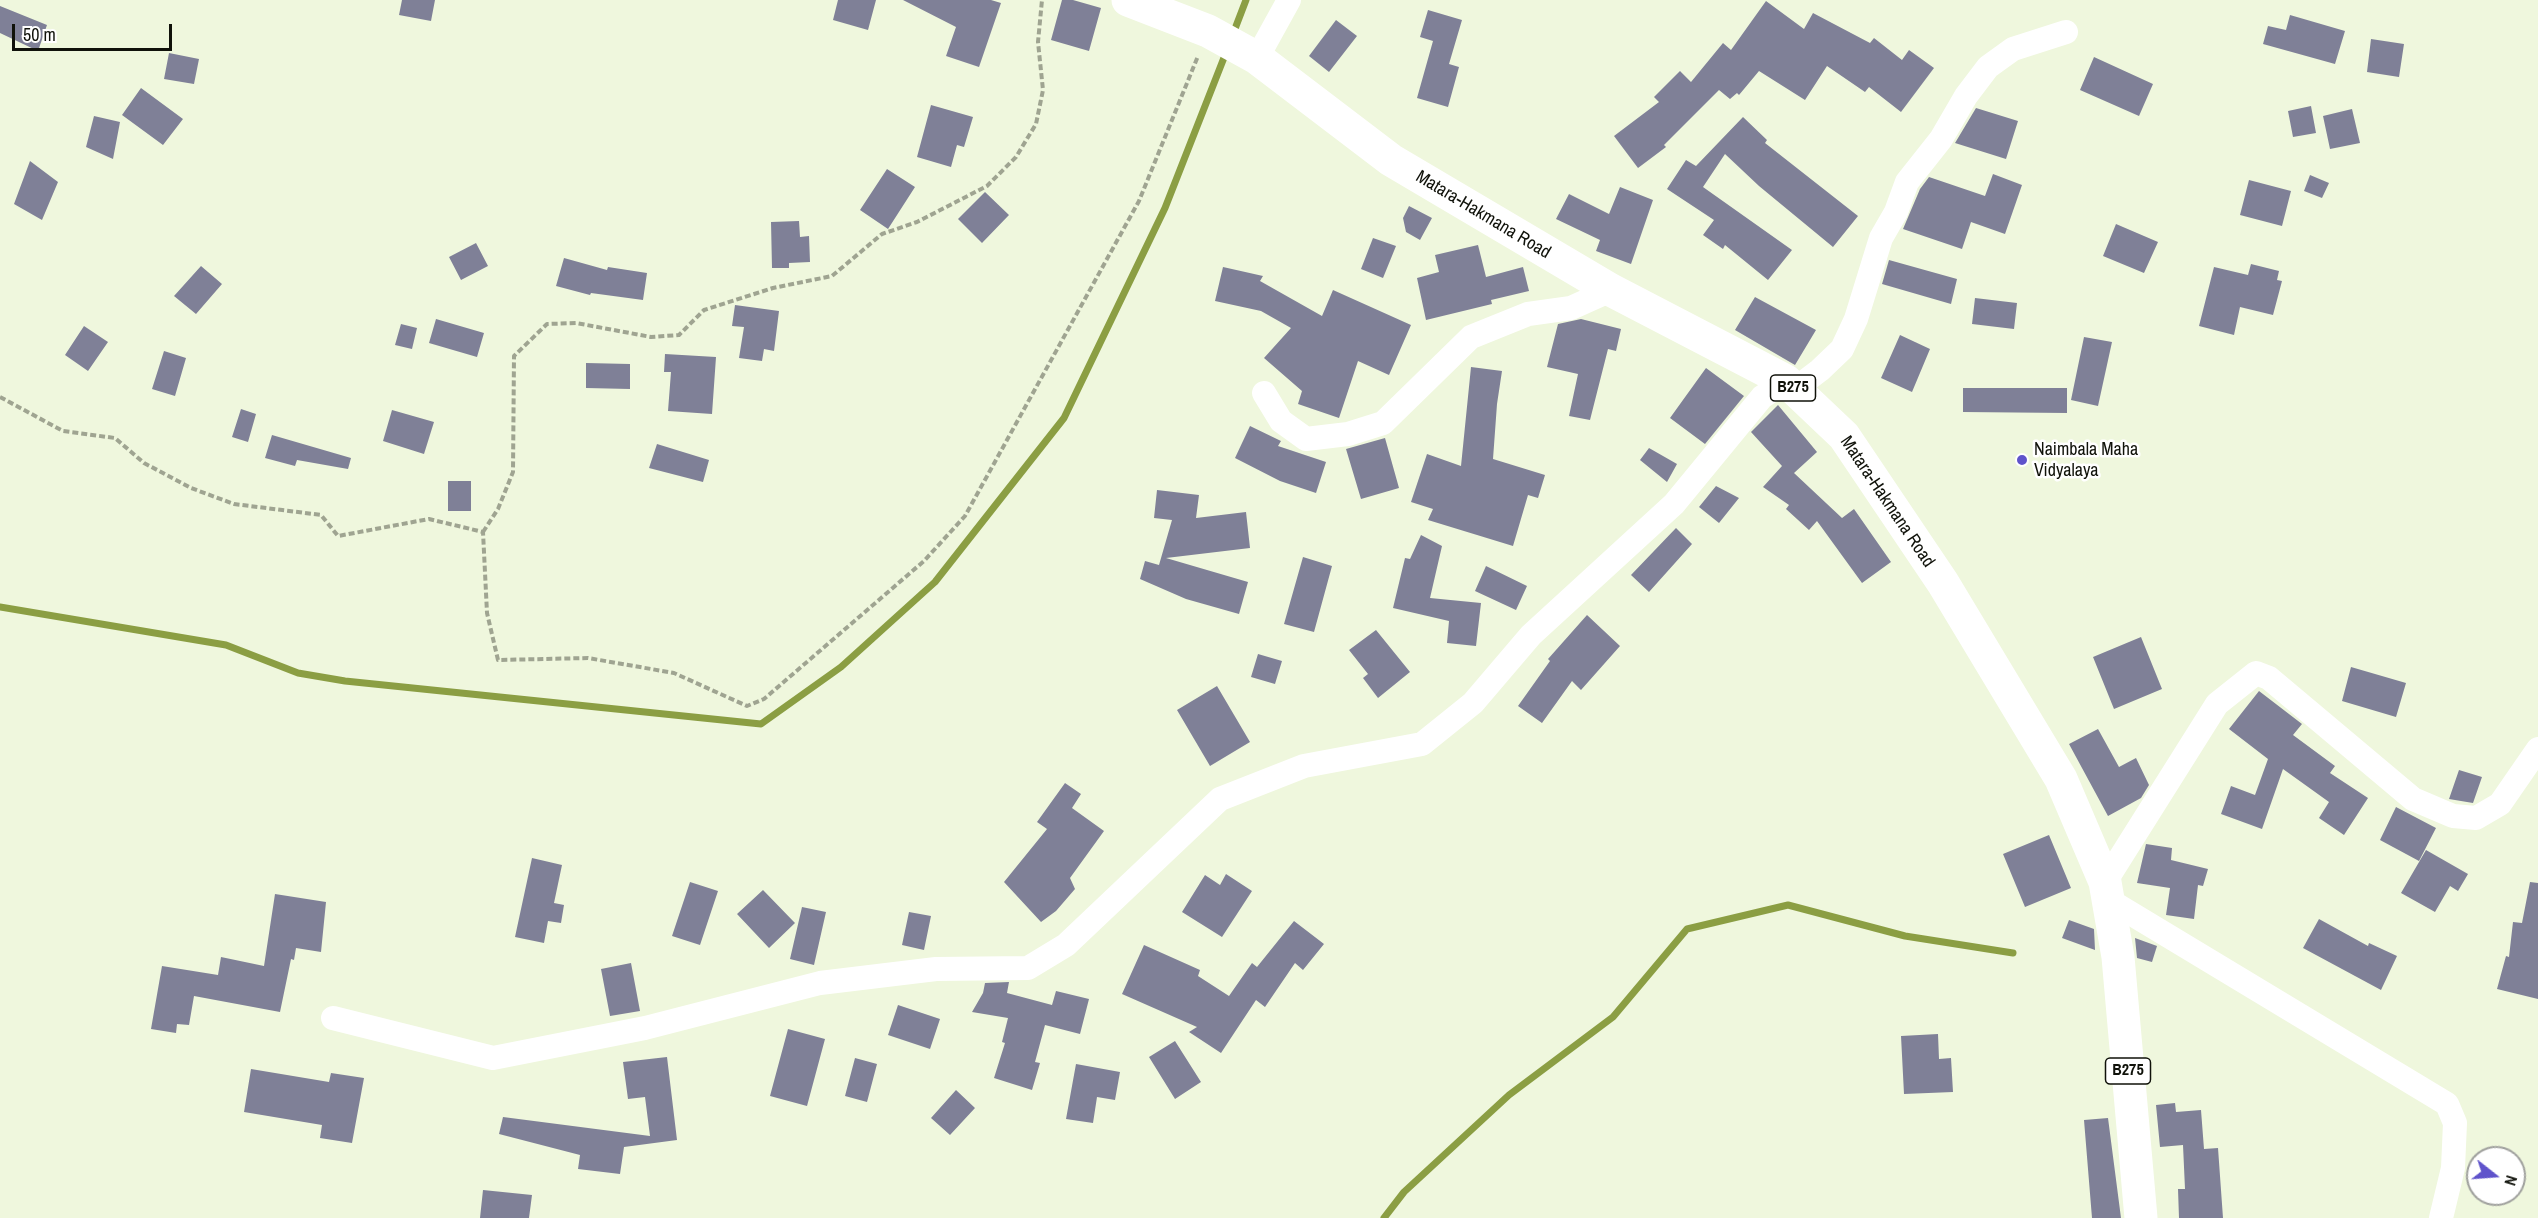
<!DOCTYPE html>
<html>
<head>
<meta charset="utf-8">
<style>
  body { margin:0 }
  #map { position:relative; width:2538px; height:1218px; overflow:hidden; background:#eff7dd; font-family:"Archivo Narrow",sans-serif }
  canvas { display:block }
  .north { position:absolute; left:2466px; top:1146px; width:60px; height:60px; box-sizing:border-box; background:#fff; border:2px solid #9fa09d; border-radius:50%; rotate:107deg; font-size:16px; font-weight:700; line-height:24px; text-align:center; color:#10120a }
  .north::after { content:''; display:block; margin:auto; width:21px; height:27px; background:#5f53cb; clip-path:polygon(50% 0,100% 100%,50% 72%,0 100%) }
  .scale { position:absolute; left:12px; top:24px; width:160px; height:27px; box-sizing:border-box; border:3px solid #10120a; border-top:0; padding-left:8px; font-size:18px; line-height:21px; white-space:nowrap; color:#10120a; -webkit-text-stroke:4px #fff; paint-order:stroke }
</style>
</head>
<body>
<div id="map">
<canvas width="2538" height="1218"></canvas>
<div class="north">N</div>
<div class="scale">50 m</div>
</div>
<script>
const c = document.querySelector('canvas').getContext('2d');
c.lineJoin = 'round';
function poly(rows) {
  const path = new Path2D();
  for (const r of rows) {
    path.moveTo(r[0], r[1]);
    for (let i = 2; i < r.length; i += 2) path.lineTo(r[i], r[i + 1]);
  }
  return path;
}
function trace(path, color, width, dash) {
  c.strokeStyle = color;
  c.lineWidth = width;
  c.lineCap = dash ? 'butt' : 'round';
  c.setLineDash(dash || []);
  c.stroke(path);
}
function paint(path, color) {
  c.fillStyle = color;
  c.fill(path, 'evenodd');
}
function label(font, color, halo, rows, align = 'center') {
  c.font = font + ' "Archivo Narrow",sans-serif';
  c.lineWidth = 5;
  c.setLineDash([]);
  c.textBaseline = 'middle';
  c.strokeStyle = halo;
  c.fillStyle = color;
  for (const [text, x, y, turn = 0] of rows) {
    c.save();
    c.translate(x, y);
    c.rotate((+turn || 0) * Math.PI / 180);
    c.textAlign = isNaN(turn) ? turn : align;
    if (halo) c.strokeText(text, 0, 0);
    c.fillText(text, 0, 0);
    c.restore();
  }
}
const stream = poly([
  [1233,34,1246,0],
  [0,607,226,645,298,673,345,681,761,724,841,667,935,582,1064,418,1165,208,1227,50],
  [1384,1218,1404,1192,1509,1095,1613,1017,1687,929,1788,905,1905,936,2013,953]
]);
const building = poly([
  [402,0,435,0,431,21,399,15],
  [838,0,876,0,868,30,833,20],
  [903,0,991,0,1001,3,979,67,946,56,956,27],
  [1062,0,1073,0,1101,8,1089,51,1051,40],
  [1766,1,1804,29,1813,13,1870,43,1874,38,1902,60,1909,50,1934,68,1901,112,1869,87,1865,92,1827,66,1805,100,1759,71,1739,95,1737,93,1730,99,1719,90,1664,145,1666,147,1638,168,1614,136,1659,102,1654,97,1680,71,1691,82,1723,43,1731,50],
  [0,6,47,25,38,51,0,33],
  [1428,10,1462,20,1449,64,1459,67,1448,107,1417,98,1433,41,1420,37],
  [2290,15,2345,31,2335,64,2263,44,2268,26,2286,30],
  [1336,20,1357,36,1329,72,1309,56],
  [2371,39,2404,44,2399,77,2367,72],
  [169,53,199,59,194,84,164,79],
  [2094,57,2153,84,2139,116,2080,90],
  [141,88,183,119,163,145,122,115],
  [931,105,973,117,964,147,957,145,951,167,917,157],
  [2311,106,2316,133,2293,137,2288,111],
  [1976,108,2018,121,2006,159,1955,143],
  [2352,109,2360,143,2330,149,2323,116],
  [94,116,120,122,113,159,86,147],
  [1743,117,1767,140,1765,143,1858,216,1833,247,1759,186,1725,154,1703,187,1792,250,1768,280,1725,245,1723,249,1703,235,1714,220,1667,189,1686,160,1696,166],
  [30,161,58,182,42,220,14,204],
  [887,169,915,187,888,229,860,210],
  [1993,174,2022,185,2005,234,1971,222,1962,249,1903,229,1920,189,1929,177,1985,196],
  [2310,175,2329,183,2322,198,2304,191],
  [2249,180,2291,191,2282,226,2240,215],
  [1620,187,1653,200,1631,264,1596,251,1600,240,1556,219,1569,194,1609,214],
  [985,192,1009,215,982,243,958,219],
  [1409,206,1432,218,1420,240,1406,232,1403,218],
  [799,221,800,237,809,236,810,262,789,263,789,268,772,268,771,222],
  [2116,224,2158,242,2144,273,2103,256],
  [1373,238,1396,246,1383,278,1361,269],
  [476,243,488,266,461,280,449,257],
  [1478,245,1486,277,1523,267,1529,291,1491,300,1492,304,1426,320,1417,278,1439,272,1435,255],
  [564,258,607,270,608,267,647,273,643,300,591,293,590,295,556,286],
  [1889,260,1957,279,1951,304,1882,284],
  [2251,264,2279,271,2277,280,2282,281,2273,315,2240,307,2234,335,2199,326,2214,267,2248,275],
  [201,266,222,284,196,314,174,296],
  [1223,267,1263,276,1260,281,1322,316,1333,290,1411,325,1389,375,1358,361,1339,418,1298,404,1302,391,1264,358,1291,328,1261,311,1215,301],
  [1755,297,1816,330,1795,365,1735,330],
  [1975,298,2017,303,2014,329,1972,324],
  [735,305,779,311,774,351,764,349,762,361,739,358,744,327,732,326],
  [436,319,484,333,477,357,429,343],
  [1581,319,1621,329,1616,351,1608,349,1590,420,1569,416,1578,374,1547,367,1558,324],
  [401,324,417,328,412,349,395,345],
  [84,326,108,342,88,371,65,355],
  [1900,335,1930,349,1912,392,1881,378],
  [2084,337,2112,342,2098,406,2071,400],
  [164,351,186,358,175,396,152,389],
  [665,354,716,357,712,414,668,411,671,372,664,372],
  [586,363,630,364,630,389,586,388],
  [1471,367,1502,371,1497,404,1493,459,1545,475,1538,498,1528,495,1513,546,1428,520,1433,509,1411,502,1427,454,1461,466],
  [1706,368,1744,396,1705,444,1670,418],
  [1963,388,2067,388,2067,413,1963,412],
  [1778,405,1817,452,1794,473,1842,518,1854,509,1891,562,1862,583,1817,521,1809,530,1786,509,1789,505,1763,487,1782,466,1751,432],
  [241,409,256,414,248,442,232,437],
  [392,410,434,422,424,454,383,441],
  [1250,426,1281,441,1278,446,1326,462,1316,493,1280,481,1235,458],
  [272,435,351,458,348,469,297,460,295,466,265,458],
  [1385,438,1399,488,1361,499,1346,449],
  [657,444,709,460,703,482,649,468],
  [1649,448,1677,464,1667,482,1640,460],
  [448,481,471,481,471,511,448,511],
  [1716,486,1739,498,1719,523,1699,507],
  [1157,490,1199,495,1196,518,1246,512,1250,548,1166,558,1248,582,1239,614,1186,599,1140,579,1145,561,1159,565,1172,520,1154,518],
  [1676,528,1692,544,1649,592,1631,575],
  [1421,535,1442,546,1430,598,1481,603,1476,646,1447,643,1449,621,1393,608,1405,558,1410,559],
  [1303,557,1332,566,1314,632,1284,624],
  [1486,566,1527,586,1516,610,1475,591],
  [1587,615,1620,646,1581,690,1572,681,1542,723,1518,706,1550,661,1548,659],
  [1376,630,1410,672,1378,698,1363,678,1368,674,1349,650],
  [2141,637,2162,689,2114,709,2093,657],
  [1258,654,1282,661,1275,684,1251,677],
  [2351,667,2406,683,2396,717,2342,701],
  [1217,686,1250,742,1210,766,1177,710],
  [2259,691,2302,724,2293,735,2335,766,2330,773,2368,798,2344,835,2319,818,2329,802,2283,769,2262,829,2221,814,2231,786,2255,795,2268,759,2229,729],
  [2098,729,2119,767,2136,758,2149,785,2141,798,2108,816,2069,744],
  [2459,770,2482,777,2473,803,2449,799],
  [1065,783,1081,794,1072,808,1104,831,1070,878,1075,889,1056,911,1041,922,1004,882,1047,829,1037,822],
  [2396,807,2436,828,2419,861,2380,840],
  [2049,835,2071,888,2025,907,2003,854],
  [2146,844,2172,848,2171,860,2208,869,2203,886,2198,885,2194,919,2166,915,2170,888,2137,883],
  [2426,850,2468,874,2458,891,2450,886,2435,912,2401,893],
  [532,858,562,865,554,903,564,905,561,923,548,921,544,943,515,937],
  [1226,874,1252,891,1222,937,1182,912,1205,875,1220,885],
  [690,882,718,891,700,945,672,936],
  [2530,882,2538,883,2538,999,2497,989,2506,956,2509,957,2513,922,2522,923],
  [763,890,795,923,769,948,737,914],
  [275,894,326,902,321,952,296,948,294,960,291,959,280,1012,194,996,189,1025,177,1024,176,1033,151,1029,162,966,218,975,221,957,264,966],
  [802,907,826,912,814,965,790,959],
  [909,912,931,916,924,950,902,945],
  [2319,919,2368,946,2369,943,2397,956,2381,990,2303,948],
  [2069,920,2094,929,2095,950,2062,938],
  [1294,921,1324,944,1303,970,1295,963,1265,1007,1256,1000,1221,1053,1189,1032,1197,1027,1122,994,1144,945,1200,970,1198,976,1229,996,1252,963,1257,967],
  [2135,938,2157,946,2152,962,2137,958],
  [631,963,640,1011,610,1016,601,969],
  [1009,982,1007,993,1052,1005,1056,991,1089,999,1080,1034,1045,1025,1035,1062,1040,1063,1032,1090,994,1078,1005,1043,1002,1042,1008,1018,972,1012,983,993,985,983],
  [898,1005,940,1019,930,1049,888,1035],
  [788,1029,825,1039,807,1106,770,1096],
  [1938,1034,1939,1059,1951,1058,1953,1092,1904,1094,1901,1036],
  [1175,1041,1201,1082,1175,1099,1149,1057],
  [667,1057,677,1140,624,1147,620,1174,578,1169,580,1155,499,1134,503,1117,650,1136,645,1097,628,1099,623,1062],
  [855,1058,877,1064,867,1102,845,1096],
  [1076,1064,1120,1072,1115,1100,1097,1097,1093,1123,1066,1119],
  [251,1069,329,1082,331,1073,364,1078,352,1143,320,1138,322,1125,244,1112],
  [956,1090,975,1108,950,1135,931,1118],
  [2175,1103,2176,1112,2201,1110,2204,1149,2218,1148,2223,1218,2179,1218,2178,1189,2185,1189,2183,1145,2160,1147,2156,1105],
  [2108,1118,2121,1218,2092,1218,2084,1120],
  [483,1190,532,1195,529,1218,480,1218]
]);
const path = poly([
  [0,397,63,431,115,438,144,463,191,488,234,504,321,515,338,536,429,519,483,532,487,613,498,660,588,658,674,673,747,706,764,699,924,561,965,516,1139,201,1198,56],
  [483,532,498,509,513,472,514,356,547,324,576,323,651,337,679,335,704,310,773,288,832,276,882,234,917,222,987,186,1016,157,1036,124,1043,90,1038,42,1042,0]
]);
const street = poly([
  [1257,58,1289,0],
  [1795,389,1820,370,1842,349,1856,319,1881,238,1896,212,1907,182,1941,139,1966,96,1988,67,2013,49,2066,32],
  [1264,393,1281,421,1306,439,1348,434,1383,423,1471,337,1528,314,1571,308,1611,290],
  [2105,882,2217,704,2256,673,2269,678,2413,799,2453,816,2476,818,2500,804,2538,749],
  [2107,899,2447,1104,2455,1123,2453,1168,2441,1218],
  [333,1018,493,1058,645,1028,820,983,936,969,1028,968,1066,945,1220,799,1304,766,1422,744,1473,703,1531,635,1674,504,1762,397,1786,381]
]);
const primary = poly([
  [1128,0,1208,31,1257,58,1391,160,1611,290,1786,381,1844,436,1943,583,2061,779,2105,882,2118,957,2141,1218]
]);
const markers = [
  [2022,460,6,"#5f53cb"]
];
const shields = [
  [1793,388,45],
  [2128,1071,45]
];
const shieldNames = [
  ["B275",1793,388],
  ["B275",2128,1071]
];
const streetNames = [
  ["Matara-Hakmana Road",1483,215,31],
  ["Matara-Hakmana Road",1887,502,56]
];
const poiNames = [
  ["Naimbala Maha",2034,450],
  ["Vidyalaya",2034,471]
];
trace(stream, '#8b9e43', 7);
paint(building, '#7f8097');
trace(path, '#9fa491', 4, [6, 3]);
trace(street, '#fff', 24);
trace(primary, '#fff', 33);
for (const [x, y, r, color] of markers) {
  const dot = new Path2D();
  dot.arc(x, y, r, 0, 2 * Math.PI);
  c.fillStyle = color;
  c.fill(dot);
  trace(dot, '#fff', 2);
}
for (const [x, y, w] of shields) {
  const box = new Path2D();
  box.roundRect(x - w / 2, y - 13, w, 26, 4.5);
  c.fillStyle = '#fff';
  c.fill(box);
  trace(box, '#10120a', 1.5);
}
label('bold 16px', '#10120a', null, shieldNames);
label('18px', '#10120a', '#fff', streetNames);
label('18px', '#10120a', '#fff', poiNames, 'left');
</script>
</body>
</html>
